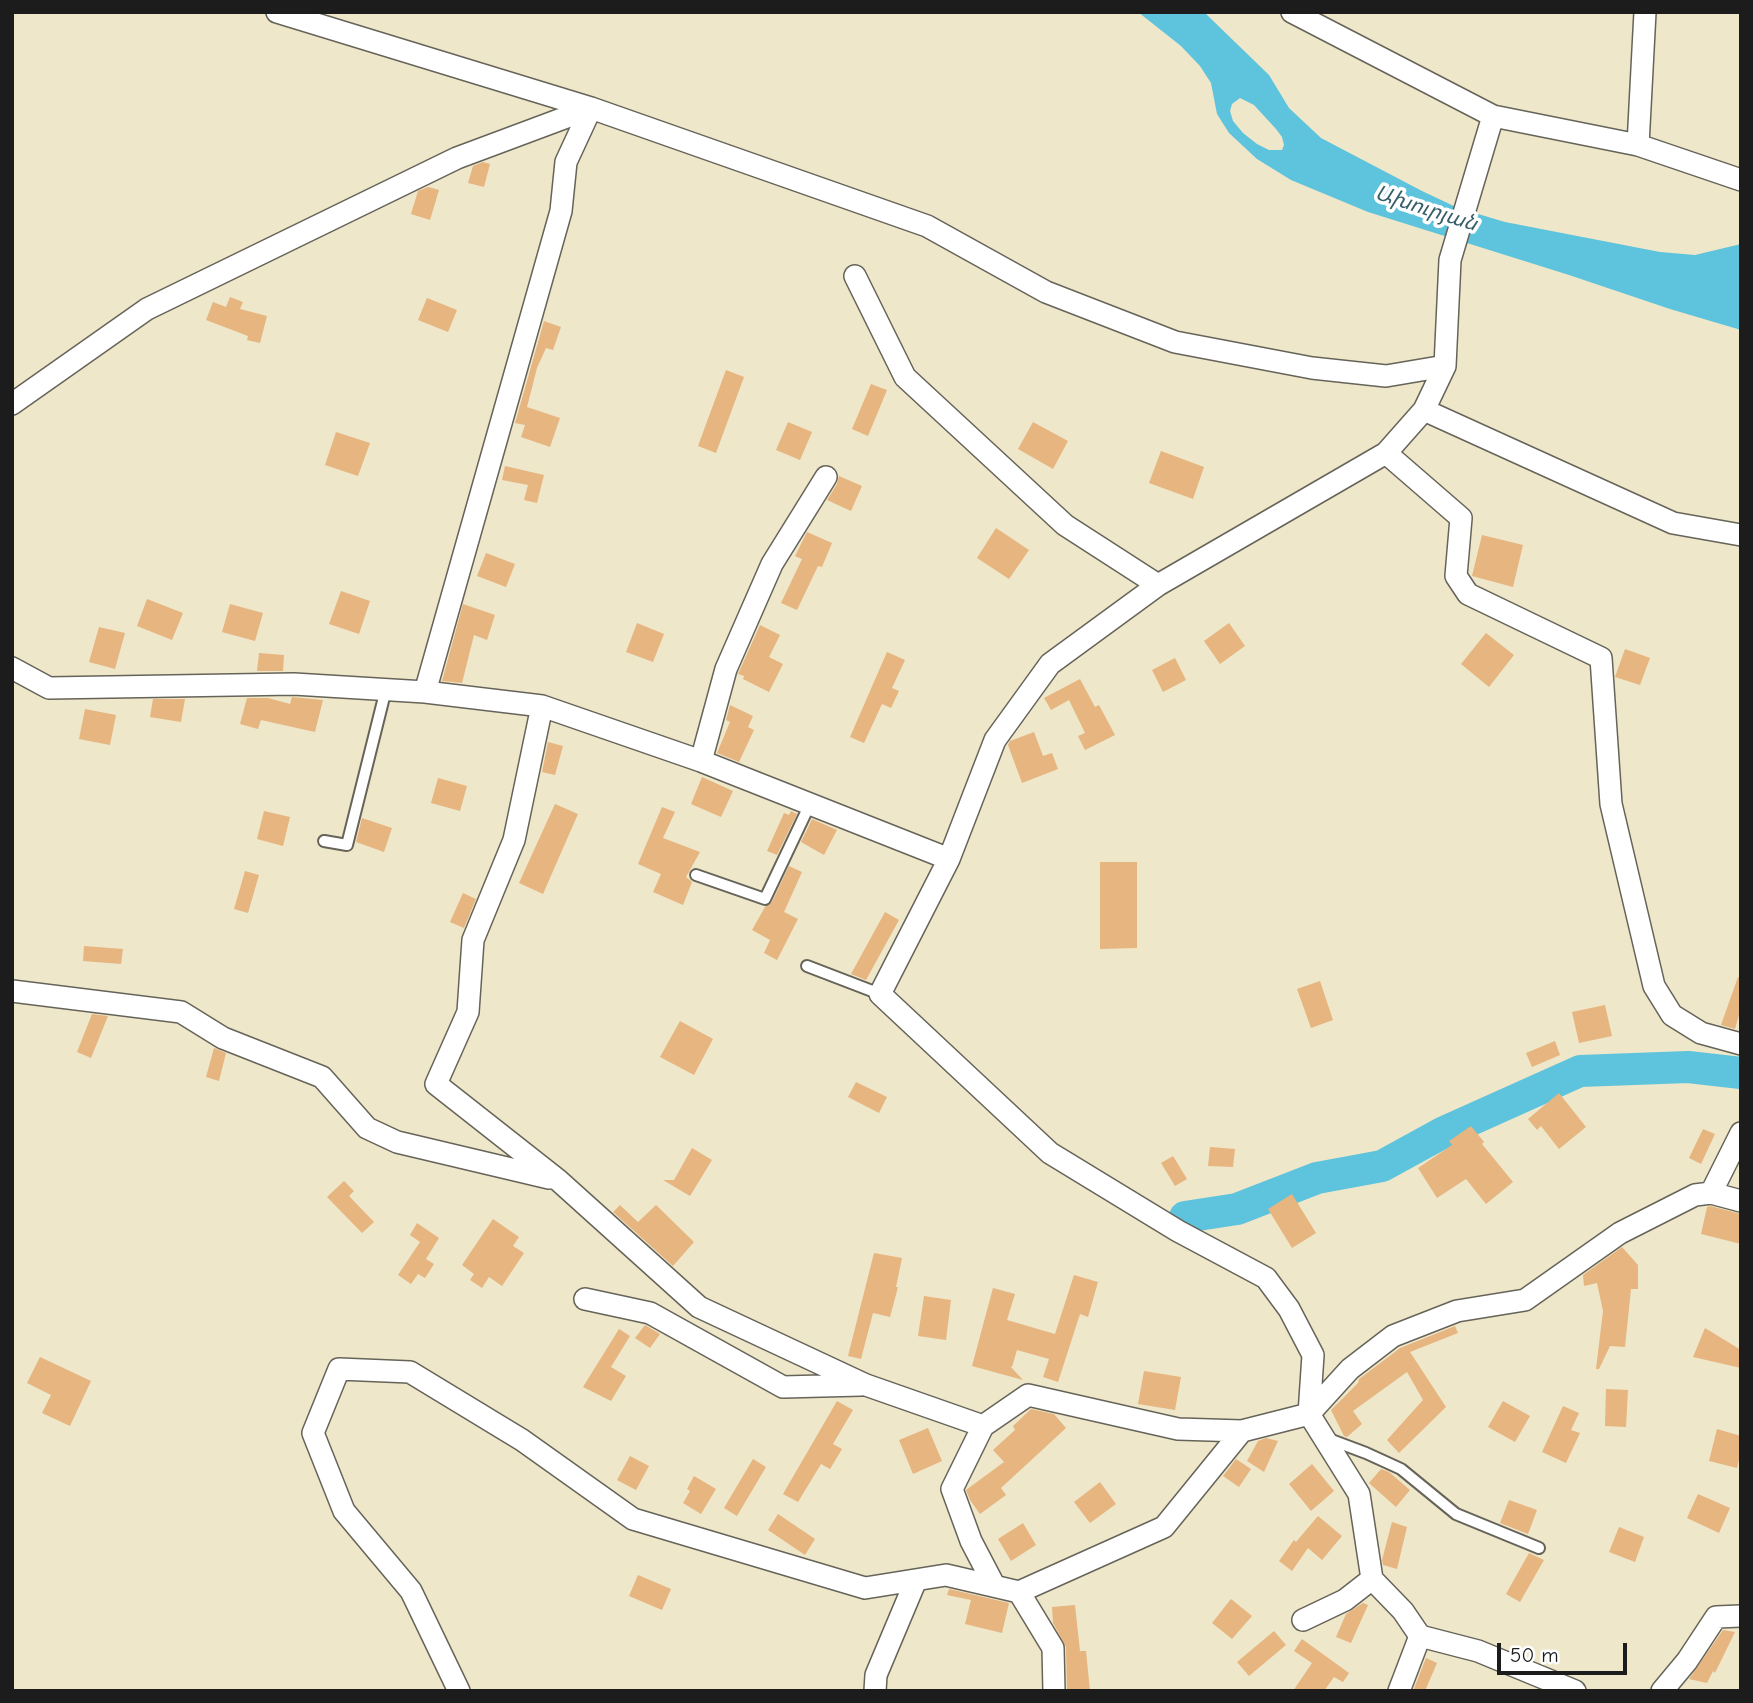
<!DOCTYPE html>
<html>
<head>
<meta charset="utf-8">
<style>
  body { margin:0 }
  #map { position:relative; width:1753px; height:1703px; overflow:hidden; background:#eee7ca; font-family:"Comic Neue",sans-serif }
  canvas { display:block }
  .frame { position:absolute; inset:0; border:14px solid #1c1c1c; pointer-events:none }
  .scale { position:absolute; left:1497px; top:1643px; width:130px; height:32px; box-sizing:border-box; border:4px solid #1c1c1c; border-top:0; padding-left:9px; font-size:21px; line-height:24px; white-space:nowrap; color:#1c1c1c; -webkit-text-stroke:5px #fff; paint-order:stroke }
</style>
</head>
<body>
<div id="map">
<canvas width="1753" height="1703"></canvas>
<div class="frame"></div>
<div class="scale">50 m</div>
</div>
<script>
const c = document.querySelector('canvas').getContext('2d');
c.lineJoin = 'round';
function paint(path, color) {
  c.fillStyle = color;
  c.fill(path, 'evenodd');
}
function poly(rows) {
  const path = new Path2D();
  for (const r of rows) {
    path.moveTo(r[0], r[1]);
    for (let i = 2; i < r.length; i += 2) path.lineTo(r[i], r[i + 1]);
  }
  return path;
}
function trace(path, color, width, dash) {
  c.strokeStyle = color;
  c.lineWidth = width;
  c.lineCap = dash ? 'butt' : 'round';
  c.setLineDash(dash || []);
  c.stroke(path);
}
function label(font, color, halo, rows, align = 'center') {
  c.font = font + ' "Comic Neue","Noto Sans Armenian",sans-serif';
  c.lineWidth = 7;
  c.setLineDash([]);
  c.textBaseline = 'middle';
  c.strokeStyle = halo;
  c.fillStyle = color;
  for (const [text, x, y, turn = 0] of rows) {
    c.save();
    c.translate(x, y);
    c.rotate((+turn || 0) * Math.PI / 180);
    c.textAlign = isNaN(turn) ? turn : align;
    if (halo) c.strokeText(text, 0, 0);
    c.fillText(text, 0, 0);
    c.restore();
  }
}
const water = poly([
  [1138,12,1204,12,1269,75,1289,108,1321,138,1422,191,1458,208,1505,222,1660,252,1695,255,1741,244,1741,330,1670,309,1569,275,1368,212,1291,180,1257,159,1229,133,1217,114,1211,83,1200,66,1181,46],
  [1240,98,1254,105,1276,129,1282,137,1284,145,1282,150,1269,150,1257,144,1243,133,1233,121,1230,111,1232,104]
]);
const river = poly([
  [1185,1217,1237,1209,1317,1178,1382,1166,1444,1132,1580,1071,1688,1067,1741,1073]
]);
const building = poly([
  [483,162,490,164,484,187,468,183,473,166],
  [428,187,439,190,430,220,411,214,418,191],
  [230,297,243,302,240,309,267,316,260,343,247,340,248,336,206,320,213,302,226,307],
  [427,298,457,310,448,332,418,320],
  [544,321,561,327,553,350,546,348,537,368,527,407,560,418,550,447,521,437,525,425,515,423],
  [726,370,744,377,716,453,698,446],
  [871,384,887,390,868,436,852,429],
  [788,422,812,432,800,460,776,450],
  [1033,422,1068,441,1053,469,1018,449],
  [336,432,370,443,358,476,325,465],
  [1161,451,1204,467,1193,499,1149,483],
  [505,466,544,475,537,503,524,500,528,485,502,480],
  [839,476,862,486,851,511,827,500,837,484],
  [996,528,1029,550,1009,579,977,558],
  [807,532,832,543,822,567,818,566,797,610,781,603,802,559,795,556],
  [1482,535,1523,545,1513,587,1472,576],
  [486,553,515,564,506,587,477,576],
  [341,591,370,601,359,634,329,624],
  [147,599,183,613,172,640,137,626],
  [230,604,263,613,255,641,222,632],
  [463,604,495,615,487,640,474,635,462,683,442,681],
  [637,623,664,634,653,662,626,652],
  [1229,623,1245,646,1220,664,1204,641],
  [760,625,780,635,769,657,783,664,769,692,743,679,744,676,738,674],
  [99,627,125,633,115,669,89,662],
  [1486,633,1514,655,1489,687,1461,664],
  [1625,649,1650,658,1640,685,1615,677],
  [887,652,905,660,892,688,899,691,891,708,882,704,864,743,850,737],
  [259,653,284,655,283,671,257,671],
  [1175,658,1186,680,1163,692,1152,670],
  [1080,679,1095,707,1099,705,1115,735,1085,750,1078,736,1085,733,1069,700,1051,710,1044,698],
  [292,697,323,700,315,732,261,720,258,729,240,724,247,698,268,698,290,704],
  [153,699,185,699,181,722,150,717],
  [730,705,753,716,748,727,754,730,739,762,717,753,730,722,726,720],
  [85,709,116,715,110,745,79,739],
  [1034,732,1043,756,1052,753,1058,769,1022,783,1008,745,1010,741],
  [548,742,563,746,555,775,542,772],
  [702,777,733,791,721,817,691,804],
  [438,778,467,786,460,811,431,803],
  [555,804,578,814,543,894,519,883],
  [662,807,675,812,663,838,700,852,686,877,692,882,683,905,653,892,661,874,638,864],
  [264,811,290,817,283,846,257,839],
  [791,811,797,814,777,855,767,851,784,813,789,815],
  [362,818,392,828,384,852,356,842],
  [812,819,837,830,824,855,801,842],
  [1100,862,1137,862,1137,948,1100,949],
  [789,866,802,872,784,912,798,919,777,960,764,953,770,940,752,930,765,907,772,902],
  [245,871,259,875,248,913,234,909],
  [463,893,476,899,464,928,450,922],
  [885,912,899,920,866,980,851,974],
  [84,946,123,949,121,964,83,961],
  [1738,977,1741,978,1741,1008,1735,1029,1721,1025],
  [1320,981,1333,1020,1311,1028,1297,989],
  [1605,1005,1612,1036,1579,1043,1572,1012],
  [92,1014,108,1016,91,1058,77,1052],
  [680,1021,713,1039,694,1075,660,1057],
  [1555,1041,1560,1055,1532,1067,1526,1053],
  [214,1048,226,1053,219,1081,206,1077],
  [856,1082,887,1097,879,1113,848,1097],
  [1559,1093,1586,1127,1559,1149,1541,1126,1537,1130,1528,1119],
  [1471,1126,1484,1142,1482,1144,1513,1182,1486,1204,1466,1179,1437,1198,1418,1168,1452,1145,1449,1141],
  [1703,1129,1715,1134,1701,1164,1689,1158],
  [1210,1147,1235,1149,1233,1167,1208,1166],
  [692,1148,712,1160,690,1196,663,1180,674,1180],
  [1173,1156,1187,1179,1175,1186,1161,1163],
  [344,1181,354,1191,349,1196,374,1222,362,1233,327,1197],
  [1292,1194,1316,1233,1292,1248,1268,1209],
  [620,1205,638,1222,656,1205,694,1242,673,1266,613,1212],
  [1710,1206,1741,1214,1741,1244,1701,1234,1707,1207],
  [493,1219,519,1237,513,1246,524,1253,502,1286,489,1277,482,1288,470,1280,474,1274,462,1265],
  [417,1223,439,1238,426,1259,434,1264,425,1278,418,1274,411,1284,398,1275,420,1242,410,1235],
  [1622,1247,1638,1265,1638,1289,1631,1289,1625,1347,1610,1346,1599,1369,1596,1369,1603,1311,1597,1283,1584,1286,1583,1275],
  [874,1253,902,1258,896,1287,898,1287,890,1317,873,1313,861,1359,848,1356],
  [1074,1275,1098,1282,1088,1317,1080,1314,1058,1382,1043,1377,1049,1359,1017,1350,1012,1367,1010,1366,1023,1380,972,1366,993,1288,1015,1294,1007,1320,1055,1334],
  [924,1296,951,1300,946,1340,918,1336],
  [645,1325,660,1334,650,1348,635,1338],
  [1455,1326,1458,1333,1410,1352,1446,1407,1399,1453,1387,1440,1423,1400,1407,1372,1353,1411,1362,1424,1347,1437,1344,1436,1331,1410,1358,1383,1359,1379,1400,1348],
  [1705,1328,1741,1350,1741,1368,1693,1357],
  [619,1329,630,1336,611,1367,626,1376,611,1401,583,1387],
  [40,1357,91,1381,70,1426,42,1413,51,1395,27,1383],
  [1144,1371,1181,1377,1175,1410,1138,1404],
  [1606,1389,1628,1390,1626,1427,1605,1426],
  [837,1401,853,1410,833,1444,842,1449,830,1469,821,1464,798,1502,783,1494],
  [1503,1401,1530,1416,1515,1442,1488,1427],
  [1563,1406,1579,1413,1571,1430,1580,1433,1566,1463,1542,1452],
  [1031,1409,1054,1414,1066,1428,1001,1488,1006,1495,980,1514,970,1500,966,1490,1004,1462,993,1450,1015,1430,1013,1426],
  [928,1428,942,1461,913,1474,899,1440],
  [1717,1429,1741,1436,1741,1452,1737,1468,1709,1461],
  [1266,1438,1278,1441,1264,1472,1247,1461,1258,1441],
  [630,1456,649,1466,636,1490,617,1480],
  [753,1459,766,1467,737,1516,724,1508],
  [1236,1459,1251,1469,1239,1487,1223,1476],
  [1312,1464,1334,1491,1311,1511,1289,1484],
  [1381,1469,1389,1472,1410,1490,1396,1507,1369,1483],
  [694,1476,716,1489,701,1514,683,1503,690,1491,687,1489],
  [1100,1482,1116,1504,1090,1523,1074,1502],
  [1698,1494,1730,1508,1719,1533,1687,1518],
  [1509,1500,1537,1510,1528,1534,1500,1523],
  [778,1514,815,1539,805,1555,768,1530],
  [1318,1516,1342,1536,1322,1560,1308,1548,1292,1571,1279,1561,1294,1540,1296,1542],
  [1392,1522,1407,1527,1397,1569,1383,1565,1382,1560],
  [1023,1523,1036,1545,1011,1561,998,1539],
  [1619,1527,1644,1537,1635,1562,1609,1552],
  [1529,1553,1544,1560,1520,1602,1506,1594],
  [638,1575,671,1589,662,1610,629,1596],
  [949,1589,1009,1603,1002,1633,965,1624,971,1600,947,1595],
  [1231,1599,1252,1616,1232,1639,1212,1623],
  [1363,1603,1368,1605,1351,1643,1336,1637,1346,1614],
  [1075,1605,1080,1651,1086,1651,1090,1691,1067,1691,1066,1647,1053,1623,1052,1607],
  [1723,1630,1735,1632,1715,1673,1713,1671,1707,1683,1689,1679],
  [1274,1631,1286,1645,1249,1676,1237,1662],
  [1302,1639,1349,1673,1343,1682,1334,1677,1324,1691,1293,1691,1312,1663,1294,1651],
  [1426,1658,1437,1663,1425,1691,1413,1691]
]);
const service = poly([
  [324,841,347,845,386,689],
  [696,875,765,899,810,804],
  [807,966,880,994],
  [1326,1438,1366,1453,1401,1469,1456,1514,1539,1548]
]);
const minor = poly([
  [277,12,591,108,927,226,1046,292,1175,342,1312,368,1386,376,1445,366],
  [1292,12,1493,116,1638,145,1741,180],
  [1638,145,1645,12],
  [855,276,905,377,1065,525,1158,585],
  [12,404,147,309,457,158,591,108],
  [1424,410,1673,523,1741,535],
  [1386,453,1461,518,1456,576,1468,594,1601,658,1611,804,1654,986,1672,1015,1701,1033,1741,1044],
  [12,668,49,688,294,684,425,692,542,706,701,761,949,859,995,740,1050,664,1158,585,1386,453,1424,410,1445,366,1450,260,1493,116],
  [425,692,561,211,566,162,591,108],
  [542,706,514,840,473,940,468,1012,436,1084,558,1180,699,1307,866,1385,983,1426],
  [701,761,726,669,772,564,826,477],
  [949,859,880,994,1050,1153,1178,1231,1266,1278,1289,1309,1313,1355,1309,1414,1359,1494,1372,1579,1403,1611,1420,1636,1478,1651,1575,1691],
  [12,991,181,1012,223,1038,322,1077,367,1128,397,1142,549,1178],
  [1711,1193,1741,1133],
  [585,1299,650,1313,783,1387,861,1385],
  [994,1585,971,1541,952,1489,983,1426,1028,1395,1178,1429,1242,1431],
  [1019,1592,1053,1648,1054,1691],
  [1303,1620,1345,1600,1372,1579],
  [459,1691,411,1591,344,1511,313,1433,339,1369,410,1372,522,1440,633,1519,865,1588,946,1575,1019,1592,1164,1527,1242,1431,1309,1414,1350,1369,1393,1336,1457,1311,1525,1300,1620,1233,1695,1195,1711,1193,1741,1201],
  [875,1691,876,1675,916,1580],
  [1399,1691,1420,1636],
  [1662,1691,1687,1661,1716,1617,1741,1616]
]);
const waterNames = [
  ["Ախուրյան",1426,209,18]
];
paint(water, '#5ec3dc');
trace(river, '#5ec3dc', 32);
paint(building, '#e6b580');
trace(service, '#666359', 14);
trace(minor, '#666359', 24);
trace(service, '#fff', 10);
trace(minor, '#fff', 21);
label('italic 21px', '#365f69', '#fff', waterNames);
</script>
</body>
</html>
